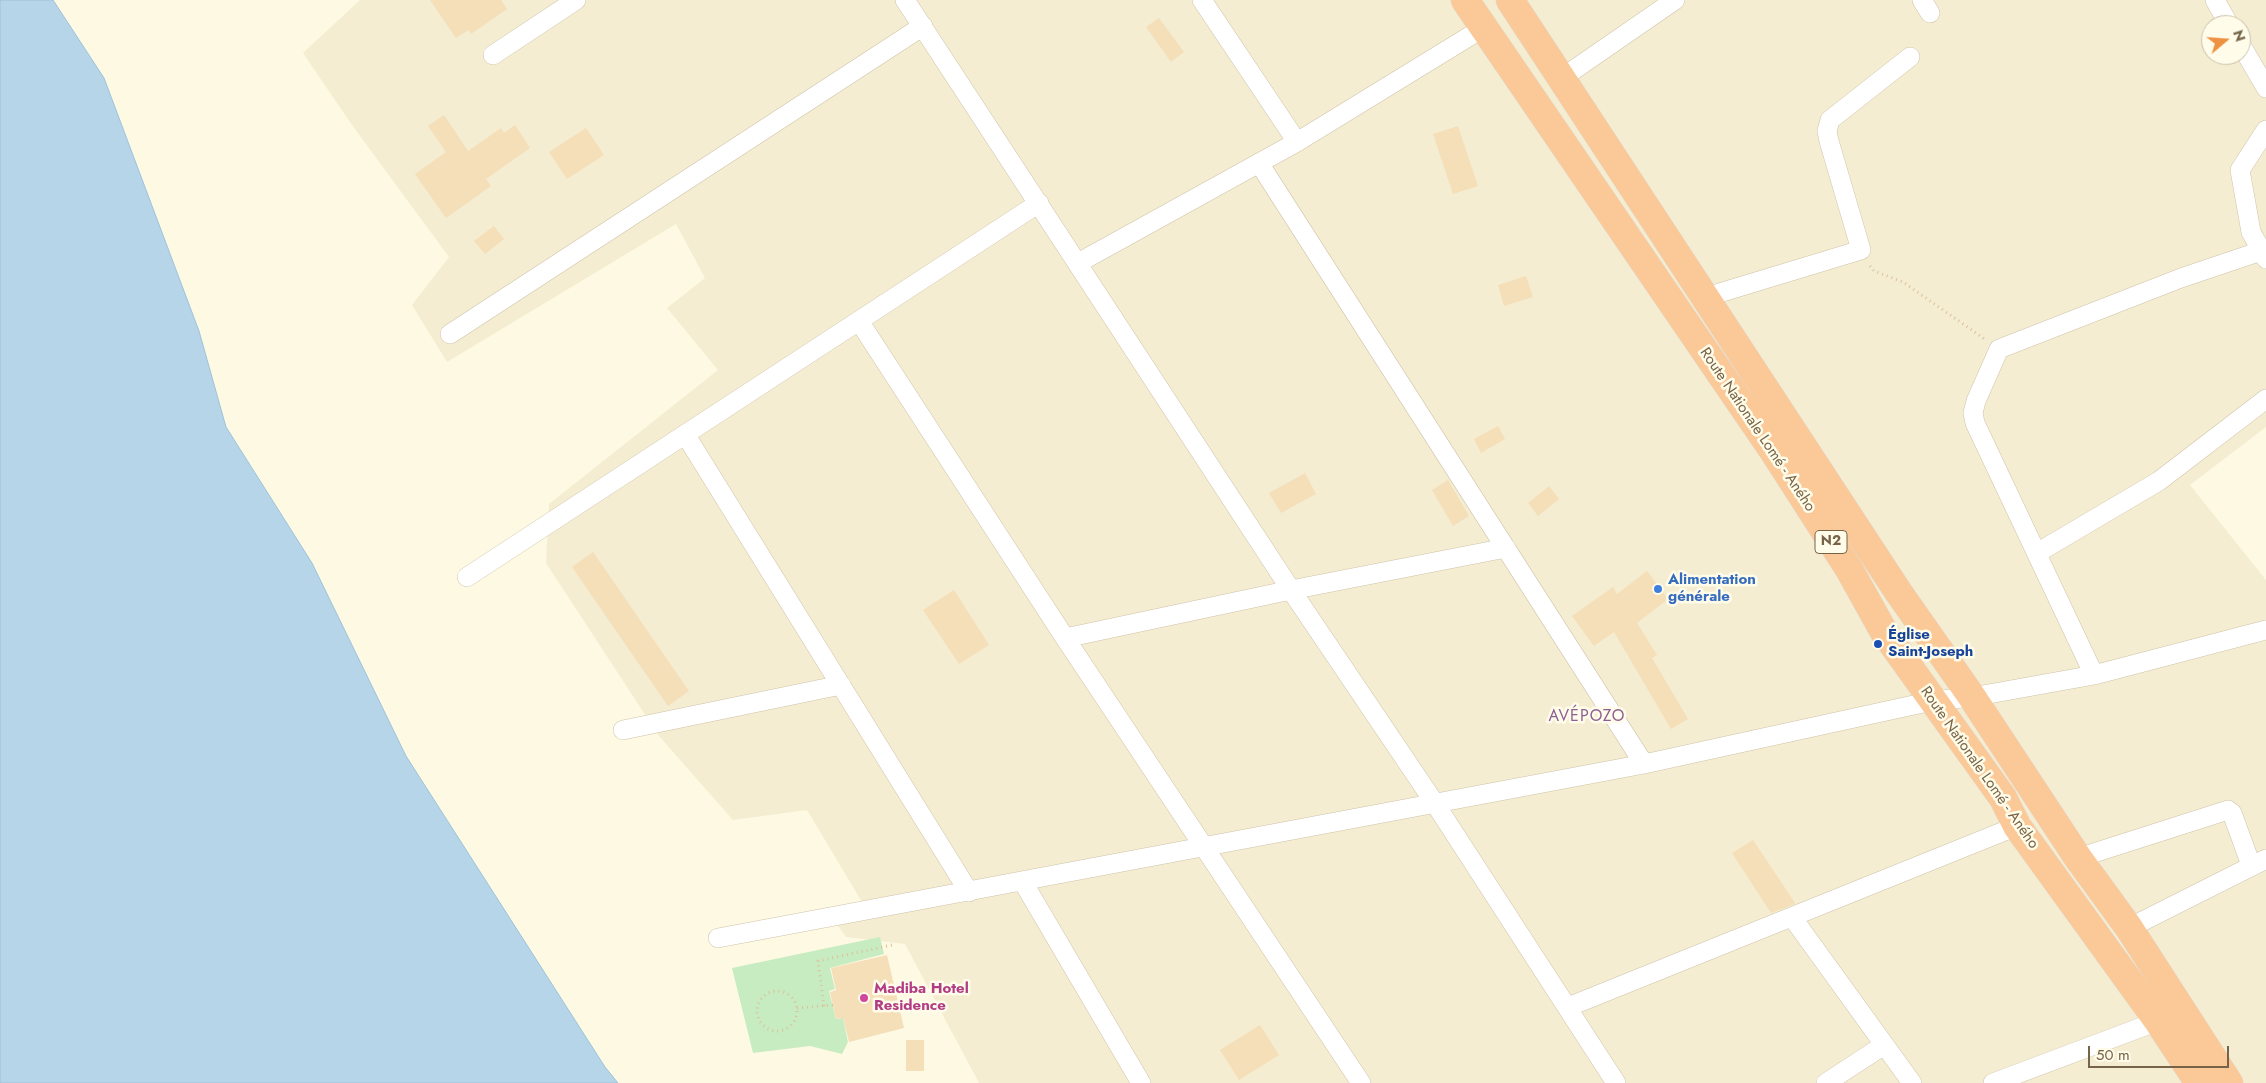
<!DOCTYPE html>
<html>
<head>
<meta charset="utf-8">
<style>
  body { margin:0 }
  #map { position:relative; width:2266px; height:1083px; overflow:hidden; background:#fdf9e3; font-family:Jost,sans-serif }
  canvas { display:block }
  .north { position:absolute; left:2201px; top:15px; width:50px; height:50px; box-sizing:border-box; background:#fffcea; border:1px solid #c9bfa9; border-radius:50%; rotate:72deg; font-size:14px; font-weight:700; line-height:20px; text-align:center; color:#776448 }
  .north::after { content:''; display:block; margin:auto; width:18px; height:22px; background:#ed9142; clip-path:polygon(50% 0,100% 100%,50% 72%,0 100%) }
  .scale { position:absolute; left:2088px; top:1046px; width:141px; height:22px; box-sizing:border-box; border:2px solid #776448; border-top:0; padding-left:6px; font-size:15px; line-height:18px; white-space:nowrap; color:#776448; -webkit-text-stroke:4px #fffcea; paint-order:stroke }
</style>
</head>
<body>
<div id="map">
<canvas width="2266" height="1083"></canvas>
<div class="north">N</div>
<div class="scale">50 m</div>
</div>
<script>
const c = document.querySelector('canvas').getContext('2d');
c.lineJoin = 'round';
function paint(path, color) {
  c.fillStyle = color;
  c.fill(path, 'evenodd');
}
function poly(rows) {
  const path = new Path2D();
  for (const r of rows) {
    if (r.length === 3) {
      path.moveTo(r[0] + r[2], r[1]);
      path.arc(r[0], r[1], r[2], 0, 2 * Math.PI);
      continue;
    }
    path.moveTo(r[0], r[1]);
    for (let i = 2; i < r.length; i += 2) path.lineTo(r[i], r[i + 1]);
  }
  return path;
}
function trace(path, color, width, dash) {
  c.strokeStyle = color;
  c.lineWidth = width;
  c.lineCap = dash ? 'butt' : 'round';
  c.setLineDash(dash || []);
  c.stroke(path);
}
function label(font, color, halo, rows, align = 'center') {
  c.font = font + ' Jost,sans-serif';
  c.lineWidth = 5;
  c.setLineDash([]);
  c.textBaseline = 'middle';
  c.strokeStyle = halo;
  c.fillStyle = color;
  for (const [text, x, y, turn = 0] of rows) {
    c.save();
    c.translate(x, y);
    c.rotate((+turn || 0) * Math.PI / 180);
    c.textAlign = isNaN(turn) ? turn : align;
    if (halo) c.strokeText(text, 0, 0);
    c.fillText(text, 0, 0);
    c.restore();
  }
}
const residential = poly([
  [360,0,2266,0,2266,427,2190,485,2266,580,2266,1083,979,1083,905,944,846,937,826,909,862,902,807,810,733,820,659,736,546,563,549,504,718,370,667,308,705,278,676,224,447,362,412,305,449,257,352,125,303,53],
  [2211,25,2241,25,2241,55,2211,55]
]);
const green = poly([
  [880,937,884,954,830,968,835,989,829,991,836,1019,843,1018,848,1042,842,1054,810,1046,753,1053,732,968]
]);
const water = poly([
  [0,0,53,0,104,78,199,331,226,427,312,563,406,756,605,1067,618,1083,0,1083,0,0]
]);
const building = poly([
  [430,0,501,0,507,9,471,34,469,30,456,38],
  [1159,18,1184,52,1171,62,1146,27],
  [444,115,468,151,501,128,504,133,515,125,530,148,486,179,491,186,446,218,415,174,446,152,428,126],
  [1458,126,1478,186,1453,194,1433,134],
  [586,128,604,155,567,179,549,152],
  [494,226,504,239,485,254,474,241],
  [1526,276,1533,297,1504,306,1498,285],
  [1498,426,1505,439,1481,453,1474,439],
  [1305,473,1316,494,1281,513,1269,493],
  [1448,480,1469,516,1453,526,1432,490],
  [1549,486,1559,499,1538,516,1528,503],
  [593,552,689,691,668,706,572,567],
  [1647,571,1668,599,1637,623,1657,655,1652,658,1688,719,1671,729,1614,632,1594,646,1572,616,1613,587,1617,594],
  [954,590,989,645,959,664,923,610],
  [1753,840,1795,903,1792,905,1771,913,1732,853],
  [887,955,904,1028,849,1042,843,1018,836,1019,830,992,836,990,831,968],
  [1260,1025,1279,1055,1239,1080,1220,1050],
  [906,1040,924,1040,924,1071,906,1071]
]);
const path = poly([
  [1870,266,1874,271,1903,282,1986,340],
  [777,1011,20],
  [824,1006,818,961,892,945],
  [797,1008,833,1005]
]);
const street = poly([
  [905,0,1291,590,1434,802,1616,1083],
  [1202,0,1297,142],
  [1922,0,1930,13],
  [2215,0,2229,25],
  [2241,45,2266,88],
  [493,55,576,0],
  [1562,78,1675,0],
  [2266,130,2240,170,2251,232,2266,259],
  [1259,163,1644,764],
  [1078,263,1297,142,1483,28],
  [1706,297,1861,250,1829,141,1827,131,1830,120,1910,57],
  [859,321,1065,638,1361,1083],
  [450,334,923,26],
  [685,434,969,892],
  [2037,553,2159,481,2266,399],
  [467,577,1039,203],
  [1065,638,1291,590,1506,548],
  [2094,675,1975,423,1973,413,1976,401,1999,349,2181,278,2261,251],
  [623,730,841,685],
  [2078,858,2228,810,2232,813,2251,865],
  [1023,882,1141,1083],
  [1792,917,1912,1083],
  [2129,928,2266,859],
  [718,938,1644,764,1932,701,1972,697,2094,675,2266,630],
  [1568,1007,2017,826],
  [1826,1083,1884,1045],
  [1993,1083,2158,1021]
]);
const highway = poly([
  [1465,0,1772,449,1849,569,1884,632,2003,798,2017,826,2158,1021,2199,1083],
  [1510,0,1899,593,1972,697,2078,858,2129,928,2229,1083]
]);
const markers = [
  [1658,589,5,"#3f7fe0"],
  [1878,644,5,"#1a4fb4"],
  [864,998,5,"#d1479c"]
];
const shields = [
  [1831,542,32]
];
const shieldNames = [
  ["N2",1831,542]
];
const streetNames = [
  ["Route Nationale Lomé - Aného",1757,430,56],
  ["Route Nationale Lomé - Aného",1979,768,55]
];
const shopNames = [
  ["Alimentation",1668,580],
  ["générale",1668,597]
];
const transitNames = [
  ["Église",1888,635],
  ["Saint-Joseph",1888,652]
];
const hotelNames = [
  ["Madiba Hotel",874,989],
  ["Residence",874,1006]
];
const neighbourhoodNames = [
  ["AVÉPOZO",1587,717]
];
paint(residential, '#f5edd1');
paint(green, '#c8ecc1');
paint(water, '#b7d5e8');
trace(water, '#9cc2da', 1);
paint(building, '#f4dfb9');
trace(street, '#cfc3a9', 20);
trace(highway, '#e1ddd7', 29);
trace(path, '#d9c29c', 3, [1, 4]);
trace(street, '#fff', 19);
trace(highway, '#fbc997', 28);
for (const [x, y, r, color] of markers) {
  const dot = new Path2D();
  dot.arc(x, y, r, 0, 2 * Math.PI);
  c.fillStyle = color;
  c.fill(dot);
  trace(dot, '#fffcea', 2);
}
for (const [x, y, w] of shields) {
  const box = new Path2D();
  box.roundRect(x - w / 2, y - 11.5, w, 23, 4);
  c.fillStyle = '#fffcea';
  c.fill(box);
  trace(box, '#776448', 1);
}
label('bold 14px', '#776448', null, shieldNames);
label('15px', '#776448', '#fffcea', streetNames);
label('bold 15px', '#366cbe', '#fffcea', shopNames, 'left');
label('bold 15px', '#164399', '#fffcea', transitNames, 'left');
label('bold 15px', '#b23c85', '#fffcea', hotelNames, 'left');
c.letterSpacing = '1px';
label('16px', '#8e5f94', '#fffcea', neighbourhoodNames);
c.letterSpacing = '0px';
</script>
</body>
</html>
